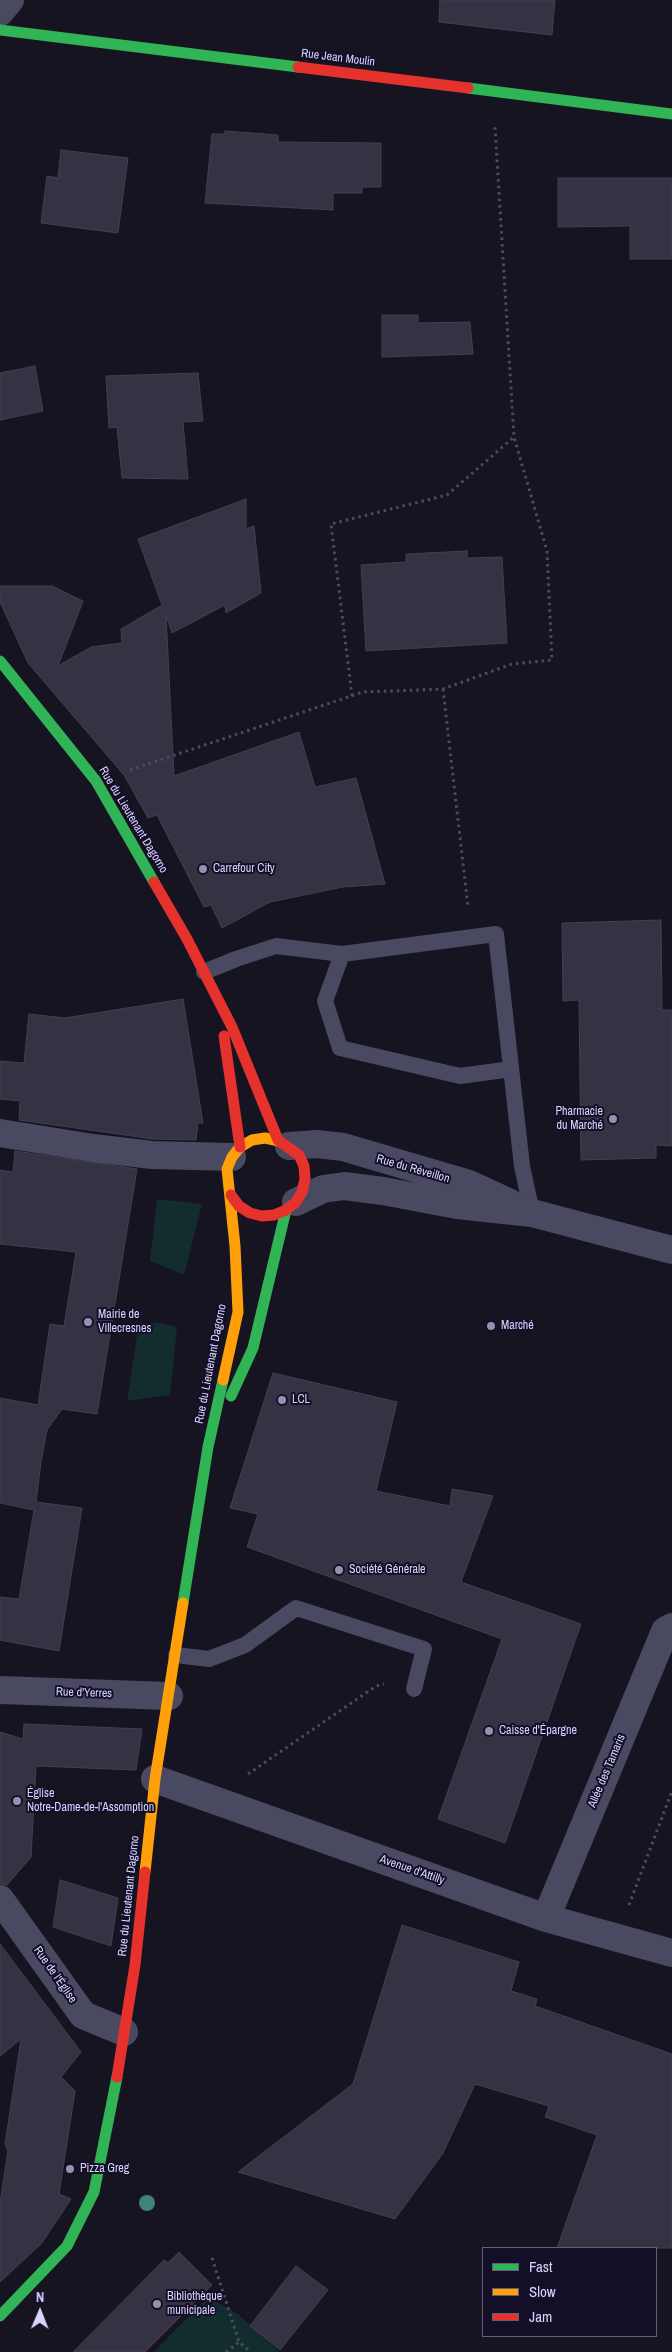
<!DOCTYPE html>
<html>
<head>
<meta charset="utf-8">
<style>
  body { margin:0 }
  #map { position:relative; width:672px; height:2352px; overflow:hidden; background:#161421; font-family:"Archivo Narrow",sans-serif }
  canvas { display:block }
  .legend { position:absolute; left:482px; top:2247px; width:175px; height:90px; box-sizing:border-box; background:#130f26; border:1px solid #625e7d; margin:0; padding:6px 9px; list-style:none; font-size:15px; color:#d9d4ff }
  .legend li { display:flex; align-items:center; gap:10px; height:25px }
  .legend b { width:25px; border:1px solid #625e7d }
  .north { position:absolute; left:15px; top:2287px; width:50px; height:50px; -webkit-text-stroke:4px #130f26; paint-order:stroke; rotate:1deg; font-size:14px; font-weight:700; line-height:20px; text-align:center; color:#d9d4ff }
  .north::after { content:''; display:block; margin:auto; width:18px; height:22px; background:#d9d4ff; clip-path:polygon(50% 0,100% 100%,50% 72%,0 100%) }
</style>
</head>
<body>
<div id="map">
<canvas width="672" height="2352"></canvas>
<ul class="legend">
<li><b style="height:6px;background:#30b455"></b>Fast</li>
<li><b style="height:6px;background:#ff9f0a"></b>Slow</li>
<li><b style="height:6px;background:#e5322d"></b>Jam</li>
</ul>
<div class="north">N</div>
</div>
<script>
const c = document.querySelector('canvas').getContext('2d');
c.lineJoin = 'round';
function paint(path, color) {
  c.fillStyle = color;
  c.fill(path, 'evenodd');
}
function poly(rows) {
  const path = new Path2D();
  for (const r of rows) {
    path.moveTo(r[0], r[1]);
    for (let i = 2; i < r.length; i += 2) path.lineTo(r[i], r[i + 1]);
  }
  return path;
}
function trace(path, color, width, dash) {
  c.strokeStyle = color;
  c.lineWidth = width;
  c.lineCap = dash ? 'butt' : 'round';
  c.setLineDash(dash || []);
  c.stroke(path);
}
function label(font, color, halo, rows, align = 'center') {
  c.font = font + ' "Archivo Narrow",sans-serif';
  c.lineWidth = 4;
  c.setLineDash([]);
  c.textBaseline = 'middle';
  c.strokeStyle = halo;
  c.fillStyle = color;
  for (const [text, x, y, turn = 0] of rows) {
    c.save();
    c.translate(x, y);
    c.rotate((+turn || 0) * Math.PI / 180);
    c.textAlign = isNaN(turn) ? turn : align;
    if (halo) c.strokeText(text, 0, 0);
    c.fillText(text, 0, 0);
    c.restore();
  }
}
const green = poly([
  [157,1199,202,1204,184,1275,150,1261],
  [139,1323,161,1323,177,1327,170,1395,127,1401],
  [208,2297,238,2314,279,2352,154,2352]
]);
const building = poly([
  [440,0,555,0,552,35,439,22,440,0],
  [225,131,278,135,278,142,381,143,381,187,362,187,362,193,333,193,333,210,205,203,212,134,225,134,225,131],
  [61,150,128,158,118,233,41,223,47,176,58,178,61,150],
  [558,178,672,178,672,259,630,259,630,226,558,227,558,178],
  [382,315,418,315,418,323,470,322,473,354,382,357,382,315],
  [35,366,43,411,0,420,0,373,35,366],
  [198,373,203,421,183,422,188,479,122,478,117,427,109,428,106,376,198,373],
  [246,499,246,529,254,526,261,593,226,613,225,605,172,633,166,615,174,776,299,732,315,787,356,778,385,884,343,887,270,902,222,928,211,905,204,907,157,815,148,818,124,775,28,663,0,602,0,586,52,586,83,601,58,666,91,647,122,643,121,629,162,605,138,539,246,499],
  [467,551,467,558,502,557,507,643,366,651,361,565,406,562,406,554,467,551],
  [661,920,662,1010,672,1010,672,1146,656,1145,656,1158,581,1160,579,1000,563,1001,562,923,661,920],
  [183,999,203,1123,198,1123,196,1140,153,1139,19,1120,20,1101,0,1099,0,1061,24,1063,29,1014,65,1018,183,999],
  [15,1151,137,1169,97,1414,62,1409,47,1430,41,1462,36,1502,82,1508,59,1651,0,1640,0,1597,19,1599,34,1510,0,1503,0,1398,38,1405,50,1324,64,1326,76,1252,0,1244,0,1170,13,1172,15,1151],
  [273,1373,397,1402,376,1491,450,1506,452,1489,493,1496,461,1582,581,1624,505,1843,438,1819,502,1639,247,1547,258,1514,230,1508,273,1373],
  [24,1724,142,1729,136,1770,36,1766,31,1857,7,1885,0,1884,0,1732,23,1739,24,1724],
  [60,1880,118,1898,111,1946,53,1927,60,1880],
  [402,1925,519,1962,511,1991,537,1999,535,2006,672,2054,672,2248,557,2248,597,2135,545,2117,549,2106,475,2084,443,2153,395,2219,238,2172,353,2084,402,1925],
  [0,1944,81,2052,61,2077,75,2091,59,2194,71,2199,41,2244,0,2282,0,2203,8,2151,5,2144,21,2039,0,2056,0,1944],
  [179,2252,212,2285,145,2352,73,2352,164,2260,168,2263,179,2252],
  [296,2266,328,2290,280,2350,250,2326,296,2266]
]);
const path = poly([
  [443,689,468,907],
  [352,696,331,524,447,495,514,437],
  [130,770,363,692,443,689,512,664,552,660,547,551,514,437,495,127],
  [248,1774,376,1686,384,1684],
  [629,1905,672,1791],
  [212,2258,239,2342,251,2352],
  [226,2352,239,2342]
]);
const lane = poly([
  [342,954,325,1001,340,1048,460,1076,511,1069],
  [204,972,236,959,276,946,342,954,496,934,522,1166,532,1213],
  [176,1655,209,1659,245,1645,296,1608,424,1649,414,1689]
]);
const street = poly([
  [0,12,10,0],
  [0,1133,93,1148,152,1155,232,1157],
  [289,1146,317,1144,343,1147,469,1184,510,1203],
  [296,1202,323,1189,344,1186,383,1191,457,1205,532,1213,672,1250],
  [0,1690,169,1696],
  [155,1779,546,1918,672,1953],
  [0,1899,83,2015,124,2032],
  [546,1918,665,1631,672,1627]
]);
const fast = poly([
  [0,30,298,67],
  [468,88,672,114],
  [0,661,96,781,154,882],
  [231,1396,253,1348,286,1210],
  [183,1603,208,1447,223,1380],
  [0,2316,67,2246,94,2192,117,2077]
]);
const slow = poly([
  [223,1380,238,1312,235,1246,227,1169,232,1157,240,1147,252,1140,265,1138,279,1141],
  [145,1872,155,1779,183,1603]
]);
const jam = poly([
  [298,67,468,88],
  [154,882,187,939,232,1027,278,1140],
  [224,1036,240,1147],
  [231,1195,239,1206,250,1213,262,1216,274,1215,286,1210,296,1202,302,1192,305,1179,304,1166,299,1155,279,1141],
  [117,2077,135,1965,145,1872]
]);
const trees = [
  [147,2203]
];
const markers = [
  [203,869,5,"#9591b1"],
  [613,1119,5,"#9591b1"],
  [88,1322,5,"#9591b1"],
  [491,1326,5,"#9591b1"],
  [282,1400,5,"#9591b1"],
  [339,1570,5,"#9591b1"],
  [489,1731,5,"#9591b1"],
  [17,1801,5,"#9591b1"],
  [70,2169,5,"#9591b1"],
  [157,2304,5,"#9591b1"]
];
const streetNames = [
  ["Rue Jean Moulin",338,58,7],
  ["Rue du Lieutenant Dagorno",133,820,59],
  ["Rue du Réveillon",413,1169,16],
  ["Rue du Lieutenant Dagorno",211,1364,-79],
  ["Rue d'Yerres",84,1693,2],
  ["Allée des Tamaris",607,1771,-67],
  ["Avenue d'Attilly",412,1870,19],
  ["Rue du Lieutenant Dagorno",129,1896,-84],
  ["Rue de l'Église",55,1975,55]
];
const poiNames = [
  ["Carrefour City",213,869],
  ["Pharmacie",603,1112,"right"],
  ["du Marché",603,1126,"right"],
  ["Mairie de",98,1315],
  ["Villecresnes",98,1329],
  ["Marché",501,1326],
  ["LCL",292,1400],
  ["Société Générale",349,1570],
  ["Caisse d'Épargne",499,1731],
  ["Église",27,1794],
  ["Notre-Dame-de-l'Assomption",27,1808],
  ["Pizza Greg",80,2169],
  ["Bibliothèque",167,2297],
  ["municipale",167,2311]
];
paint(green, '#132c2d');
paint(building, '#343243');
trace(building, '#433f54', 1);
trace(path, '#44505f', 3, [2.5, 4]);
trace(lane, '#4a4962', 16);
trace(street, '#4a4962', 28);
trace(fast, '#30b455', 11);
trace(slow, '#ff9f0a', 11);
trace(jam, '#e5322d', 11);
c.fillStyle = '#3e8478';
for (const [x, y] of trees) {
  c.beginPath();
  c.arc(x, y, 8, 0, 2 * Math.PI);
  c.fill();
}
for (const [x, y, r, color] of markers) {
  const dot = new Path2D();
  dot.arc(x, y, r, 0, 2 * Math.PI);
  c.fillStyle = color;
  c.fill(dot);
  trace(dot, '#130f26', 2);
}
label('12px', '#d9d4ff', '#130f26', streetNames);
label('12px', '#d9d4ff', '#130f26', poiNames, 'left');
</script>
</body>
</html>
